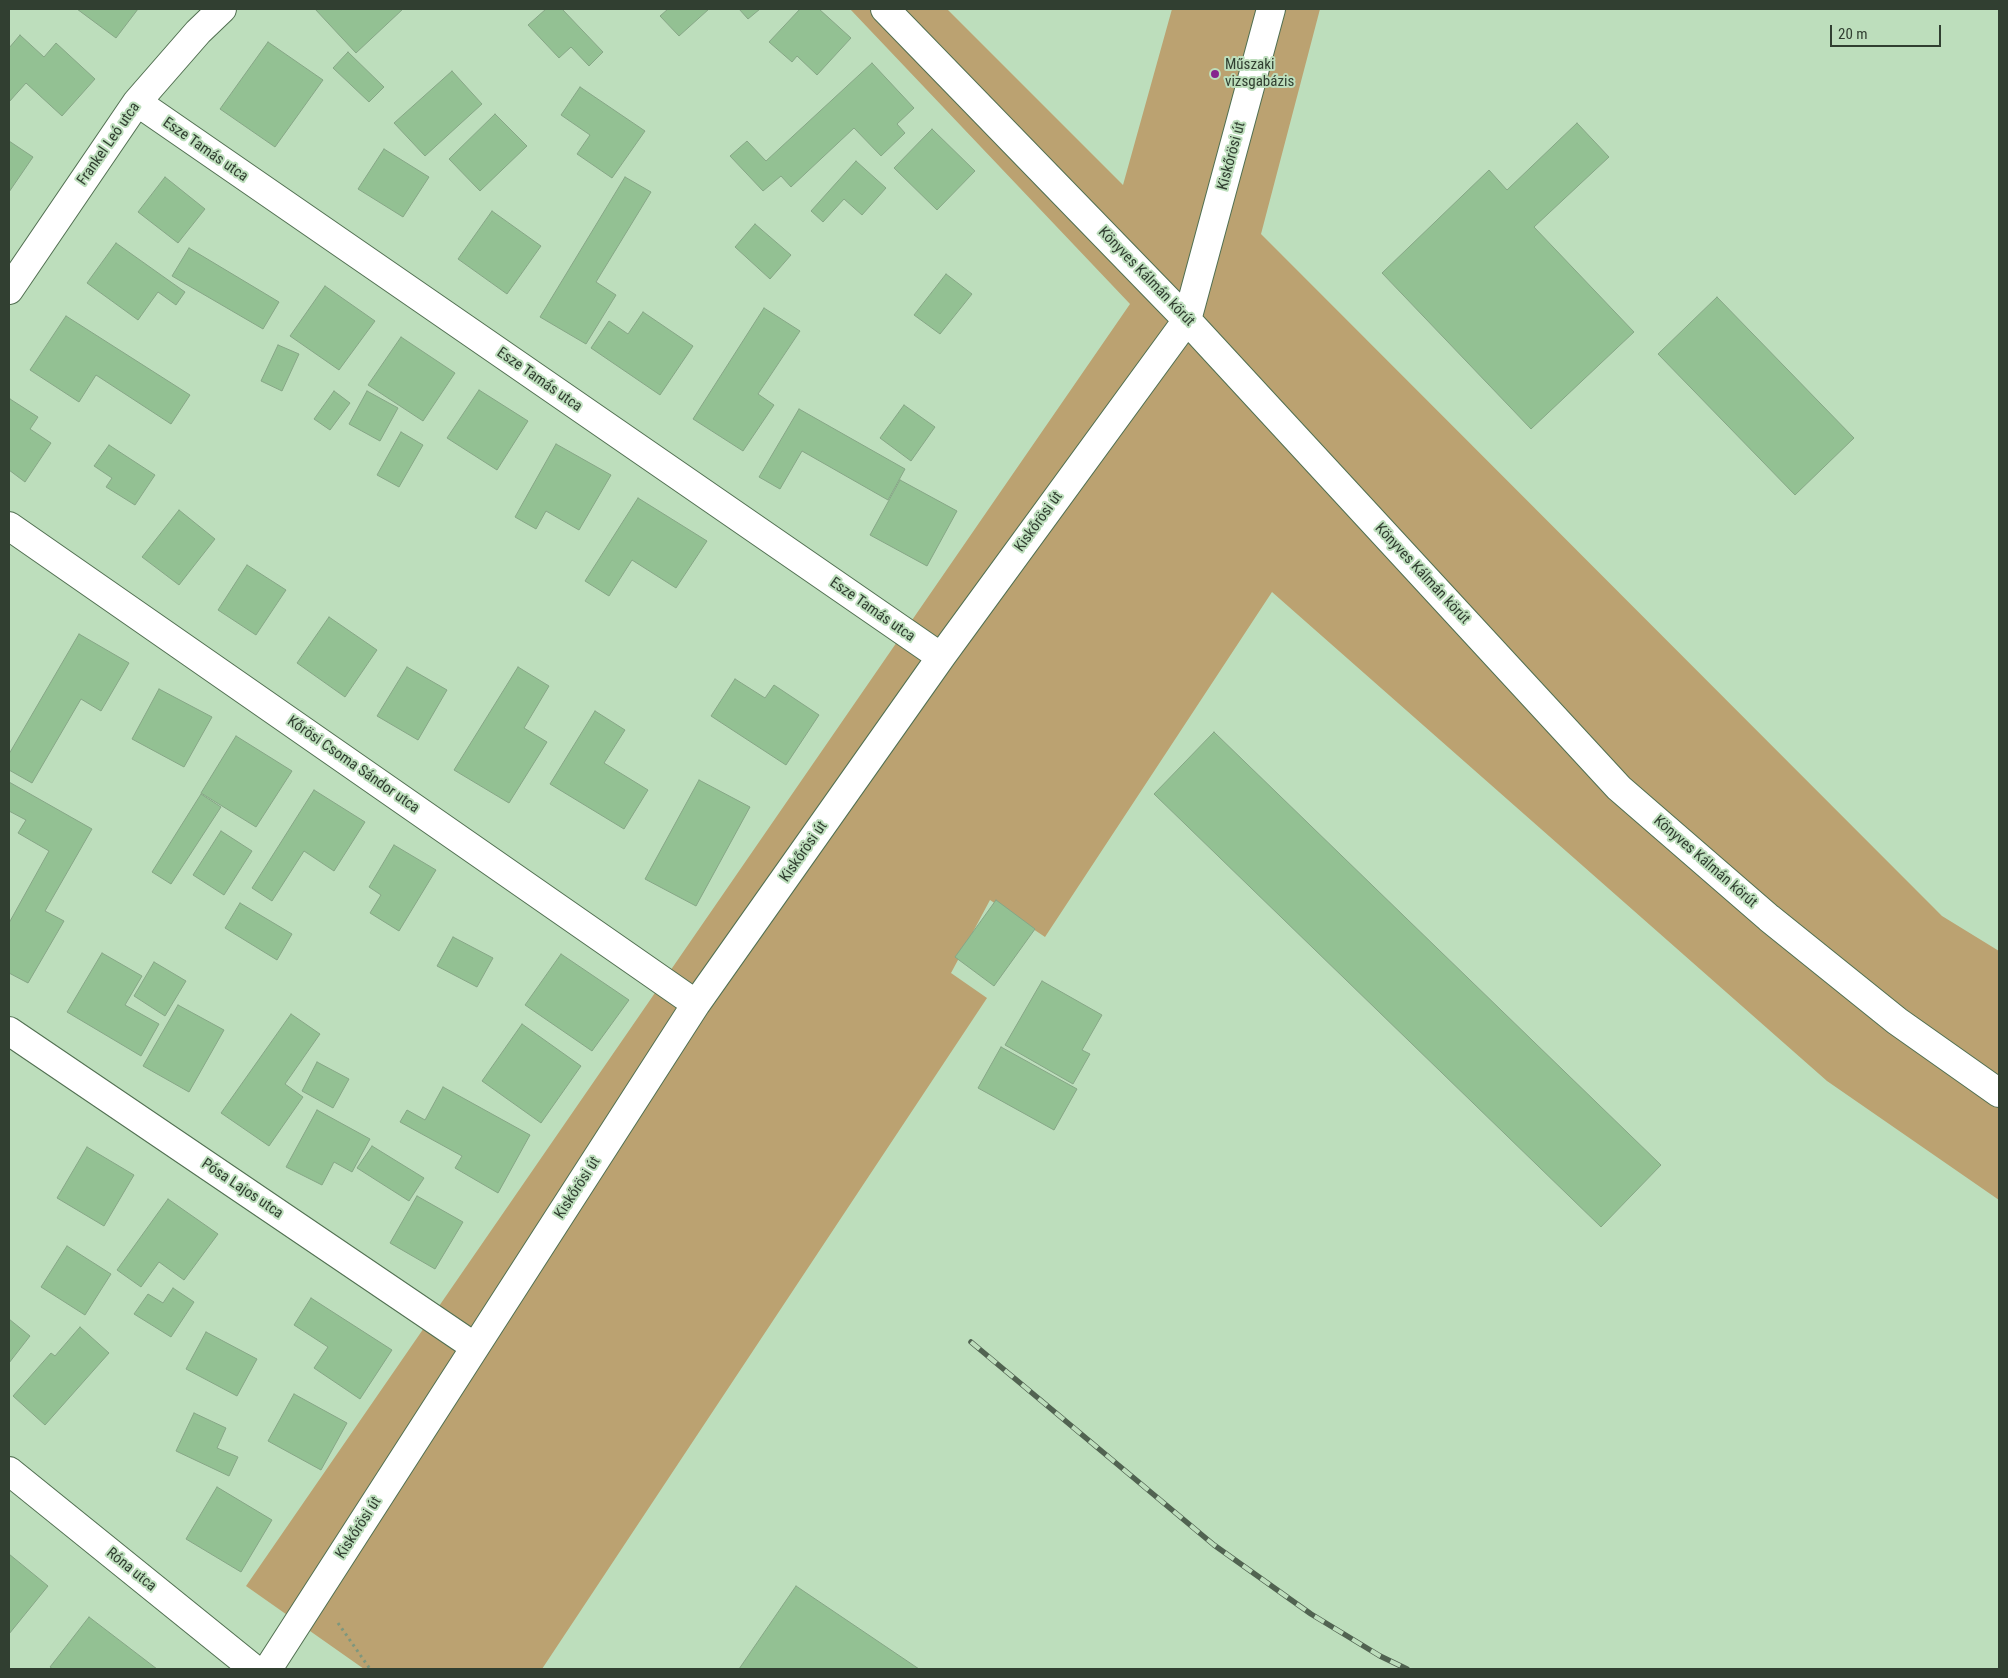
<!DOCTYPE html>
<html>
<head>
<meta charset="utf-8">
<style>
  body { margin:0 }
  #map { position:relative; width:2008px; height:1678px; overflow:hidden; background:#bddebc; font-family:"Roboto Condensed",sans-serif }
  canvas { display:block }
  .frame { position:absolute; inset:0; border:10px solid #313f31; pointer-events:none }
  .scale { position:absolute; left:1830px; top:25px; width:111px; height:22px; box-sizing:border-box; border:2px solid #313f31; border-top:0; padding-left:6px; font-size:15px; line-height:18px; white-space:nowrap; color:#313f31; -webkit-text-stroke:4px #bddebc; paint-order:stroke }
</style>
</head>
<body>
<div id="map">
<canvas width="2008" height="1678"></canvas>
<div class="frame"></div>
<div class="scale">20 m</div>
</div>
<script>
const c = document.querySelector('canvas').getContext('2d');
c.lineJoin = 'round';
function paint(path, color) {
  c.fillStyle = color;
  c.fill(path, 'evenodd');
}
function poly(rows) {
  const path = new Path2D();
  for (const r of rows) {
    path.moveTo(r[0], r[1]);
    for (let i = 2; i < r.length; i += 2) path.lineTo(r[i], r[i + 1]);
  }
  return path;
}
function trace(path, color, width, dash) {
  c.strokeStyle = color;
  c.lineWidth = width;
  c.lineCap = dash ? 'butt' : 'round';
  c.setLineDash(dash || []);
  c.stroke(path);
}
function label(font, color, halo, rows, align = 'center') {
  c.font = font + ' "Roboto Condensed",sans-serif';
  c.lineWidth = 4;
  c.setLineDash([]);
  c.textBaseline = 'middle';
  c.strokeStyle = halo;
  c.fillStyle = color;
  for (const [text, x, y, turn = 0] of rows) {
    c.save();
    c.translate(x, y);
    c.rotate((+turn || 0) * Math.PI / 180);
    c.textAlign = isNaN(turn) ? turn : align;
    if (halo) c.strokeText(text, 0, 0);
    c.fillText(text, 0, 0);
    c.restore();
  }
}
const green = poly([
  [850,9,947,9,1123,185,1172,9,1320,9,1261,234,1942,916,1999,951,1999,1200,1827,1081,1272,592,1045,937,990,900,951,973,987,998,542,1669,364,1669,246,1586,1130,304]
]);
const building = poly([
  [77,9,138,9,116,38,77,9],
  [315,9,403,9,356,53,315,9],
  [546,9,562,9,603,52,589,66,571,47,559,58,528,25,546,9],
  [668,9,709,9,679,36,660,16,668,9],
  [739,9,760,9,748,19,739,9],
  [800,9,819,9,851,38,817,75,797,56,792,62,769,42,800,9],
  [20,35,44,57,56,43,95,79,62,116,26,83,9,102,9,48,20,35],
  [268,42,323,80,275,147,220,109,268,42],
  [348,52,384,87,369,102,333,68,348,52],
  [872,63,914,108,897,124,905,133,881,156,854,128,791,187,781,176,763,191,730,156,747,141,766,161,872,63],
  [452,71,482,104,425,156,394,123,452,71],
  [580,87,645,131,612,178,577,154,590,135,561,115,580,87],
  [495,114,527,146,480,191,449,159,495,114],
  [1577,123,1609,157,1534,227,1634,332,1531,429,1382,273,1489,170,1507,190,1577,123],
  [932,129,975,171,937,210,894,168,932,129],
  [9,141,33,157,9,192,9,141],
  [384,149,429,177,403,217,358,189,384,149],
  [856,161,886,188,862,215,844,199,823,222,811,211,856,161],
  [165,177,205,209,178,243,138,212,165,177],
  [625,177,651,192,596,282,616,295,586,344,540,317,625,177],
  [492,211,541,246,507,294,458,259,492,211],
  [755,224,791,255,770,279,735,247,755,224],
  [116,243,185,292,176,305,158,292,138,320,87,283,116,243],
  [189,248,279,302,263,329,172,276,189,248],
  [946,274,972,294,940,334,914,315,946,274],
  [325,286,375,321,339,370,290,336,325,286],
  [1717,297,1854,438,1795,495,1658,354,1717,297],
  [764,308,800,331,758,394,774,405,743,451,693,419,764,308],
  [643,312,693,346,660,395,591,348,609,321,628,334,643,312],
  [66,316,190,395,171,424,96,375,79,402,30,370,66,316],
  [401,337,455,373,423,421,368,385,401,337],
  [278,345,299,354,282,391,261,381,278,345],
  [479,390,528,421,497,470,447,438,479,390],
  [334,391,350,403,330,430,314,419,334,391],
  [367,391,398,408,380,441,349,424,367,391],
  [10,399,38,417,30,429,51,443,25,482,9,470,9,401,10,399],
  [904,405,935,427,911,461,880,438,904,405],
  [799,409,905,469,888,500,802,451,780,489,759,477,799,409],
  [401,432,423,445,399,487,377,475,401,432],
  [556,444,611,475,579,530,546,511,536,529,515,517,556,444],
  [109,445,155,475,135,505,106,487,112,478,94,466,109,445],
  [900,480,957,511,927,566,870,535,900,480],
  [638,498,707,541,676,588,632,560,609,596,585,581,638,498],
  [179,510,215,539,179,585,142,557,179,510],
  [247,565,286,590,256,635,218,610,247,565],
  [329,617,377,650,345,697,297,663,329,617],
  [79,634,129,663,101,711,81,699,32,783,9,770,9,754,79,634],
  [407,667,447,690,418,740,377,716,407,667],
  [518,667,549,686,524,728,547,742,509,803,454,770,518,667],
  [735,679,765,698,774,685,819,715,786,765,711,716,735,679],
  [159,689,212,717,184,767,132,739,159,689],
  [595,711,625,730,604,763,648,790,624,829,550,784,595,711],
  [1214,732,1661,1165,1601,1227,1154,794,1214,732],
  [236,736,292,771,256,827,201,793,236,736],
  [699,780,750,807,696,906,645,879,699,780],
  [9,782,92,829,45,911,64,921,28,983,9,973,9,923,49,851,18,833,26,820,9,811,9,782],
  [314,790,365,822,334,871,304,851,272,901,252,888,314,790],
  [201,794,221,807,171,884,152,872,201,794],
  [221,831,252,851,224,895,193,875,221,831],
  [394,845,436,870,399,931,370,913,381,895,369,887,394,845],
  [996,900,1035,929,994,986,955,957,996,900],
  [240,903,292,934,277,960,225,928,240,903],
  [453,937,493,958,477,987,437,966,453,937],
  [102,953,142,976,125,1005,159,1024,141,1056,67,1012,102,953],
  [561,954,629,1000,592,1051,525,1005,561,954],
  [154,962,186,981,165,1016,134,996,154,962],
  [1042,981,1102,1015,1082,1050,1090,1054,1073,1084,1005,1045,1042,981],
  [178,1005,224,1030,189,1092,143,1066,178,1005],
  [291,1014,320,1034,285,1084,303,1097,269,1146,221,1113,291,1014],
  [522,1024,581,1066,541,1123,482,1081,522,1024],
  [1001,1047,1077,1089,1054,1130,978,1088,1001,1047],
  [317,1062,349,1079,333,1108,302,1091,317,1062],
  [443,1087,530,1135,498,1193,455,1168,462,1156,400,1122,407,1110,425,1120,443,1087],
  [317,1110,370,1139,352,1172,334,1162,322,1185,286,1167,317,1110],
  [372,1146,424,1178,409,1201,357,1168,372,1146],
  [87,1147,134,1175,104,1226,57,1198,87,1147],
  [417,1196,463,1222,435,1269,390,1243,417,1196],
  [168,1199,218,1234,184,1280,159,1262,141,1287,117,1270,168,1199],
  [67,1246,111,1274,85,1315,41,1287,67,1246],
  [173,1288,194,1302,171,1337,134,1314,148,1294,163,1303,173,1288],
  [311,1298,392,1350,360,1399,314,1368,328,1347,294,1325,311,1298],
  [9,1319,30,1336,9,1363,9,1319],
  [80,1327,109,1353,45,1425,13,1396,51,1353,55,1356,80,1327],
  [206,1332,257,1359,237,1396,186,1369,206,1332],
  [294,1394,347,1423,321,1470,268,1441,294,1394],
  [194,1413,226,1428,217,1448,238,1457,229,1476,176,1451,194,1413],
  [217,1487,272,1520,241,1572,186,1539,217,1487],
  [9,1554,48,1586,9,1634,9,1554],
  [796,1586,919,1669,739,1669,796,1586],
  [89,1617,157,1669,53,1669,50,1667,89,1617]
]);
const path = poly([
  [338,1623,370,1669]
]);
const minor = poly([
  [885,9,1187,320,1619,788,1769,918,1897,1021,1999,1093],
  [137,102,941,657],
  [9,290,137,102,198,32,222,9],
  [9,526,696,1004],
  [9,1031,475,1347],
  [9,1471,254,1669],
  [268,1669,696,1004,941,657,1187,320,1271,9]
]);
const rail = poly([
  [971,1342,1214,1545,1311,1614,1380,1656,1407,1669]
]);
const markers = [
  [1215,74,5,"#86248e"]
];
const poiNames = [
  ["Műszaki",1225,65],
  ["vizsgabázis",1225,82]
];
const streetNames = [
  ["Frankel Leó utca",109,144,-55],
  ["Esze Tamás utca",205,150,35],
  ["Kiskőrösi út",1232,156,-75],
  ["Könyves Kálmán körút",1146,277,46],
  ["Esze Tamás utca",539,380,35],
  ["Kiskőrösi út",1039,522,-54],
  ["Könyves Kálmán körút",1422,574,47],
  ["Esze Tamás utca",872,610,35],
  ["Kőrösi Csoma Sándor utca",353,765,35],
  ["Kiskőrösi út",804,852,-55],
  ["Könyves Kálmán körút",1705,862,41],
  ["Kiskőrösi út",578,1188,-57],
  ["Pósa Lajos utca",242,1189,34],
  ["Kiskőrösi út",359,1528,-57],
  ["Róna utca",131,1570,39]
];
paint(green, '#bba271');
paint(building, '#93c193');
trace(building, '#86a686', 1);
trace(minor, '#516f51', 30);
trace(path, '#7e977d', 3, [2.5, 4]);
trace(minor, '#fff', 28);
trace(rail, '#516351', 5.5);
trace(rail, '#bddebc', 4, [11]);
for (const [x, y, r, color] of markers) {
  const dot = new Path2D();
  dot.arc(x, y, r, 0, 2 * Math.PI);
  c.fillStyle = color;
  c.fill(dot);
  trace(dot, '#bddebc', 2);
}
label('15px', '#313f31', '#bddebc', poiNames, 'left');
label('15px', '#313f31', '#bddebc', streetNames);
</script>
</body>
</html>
